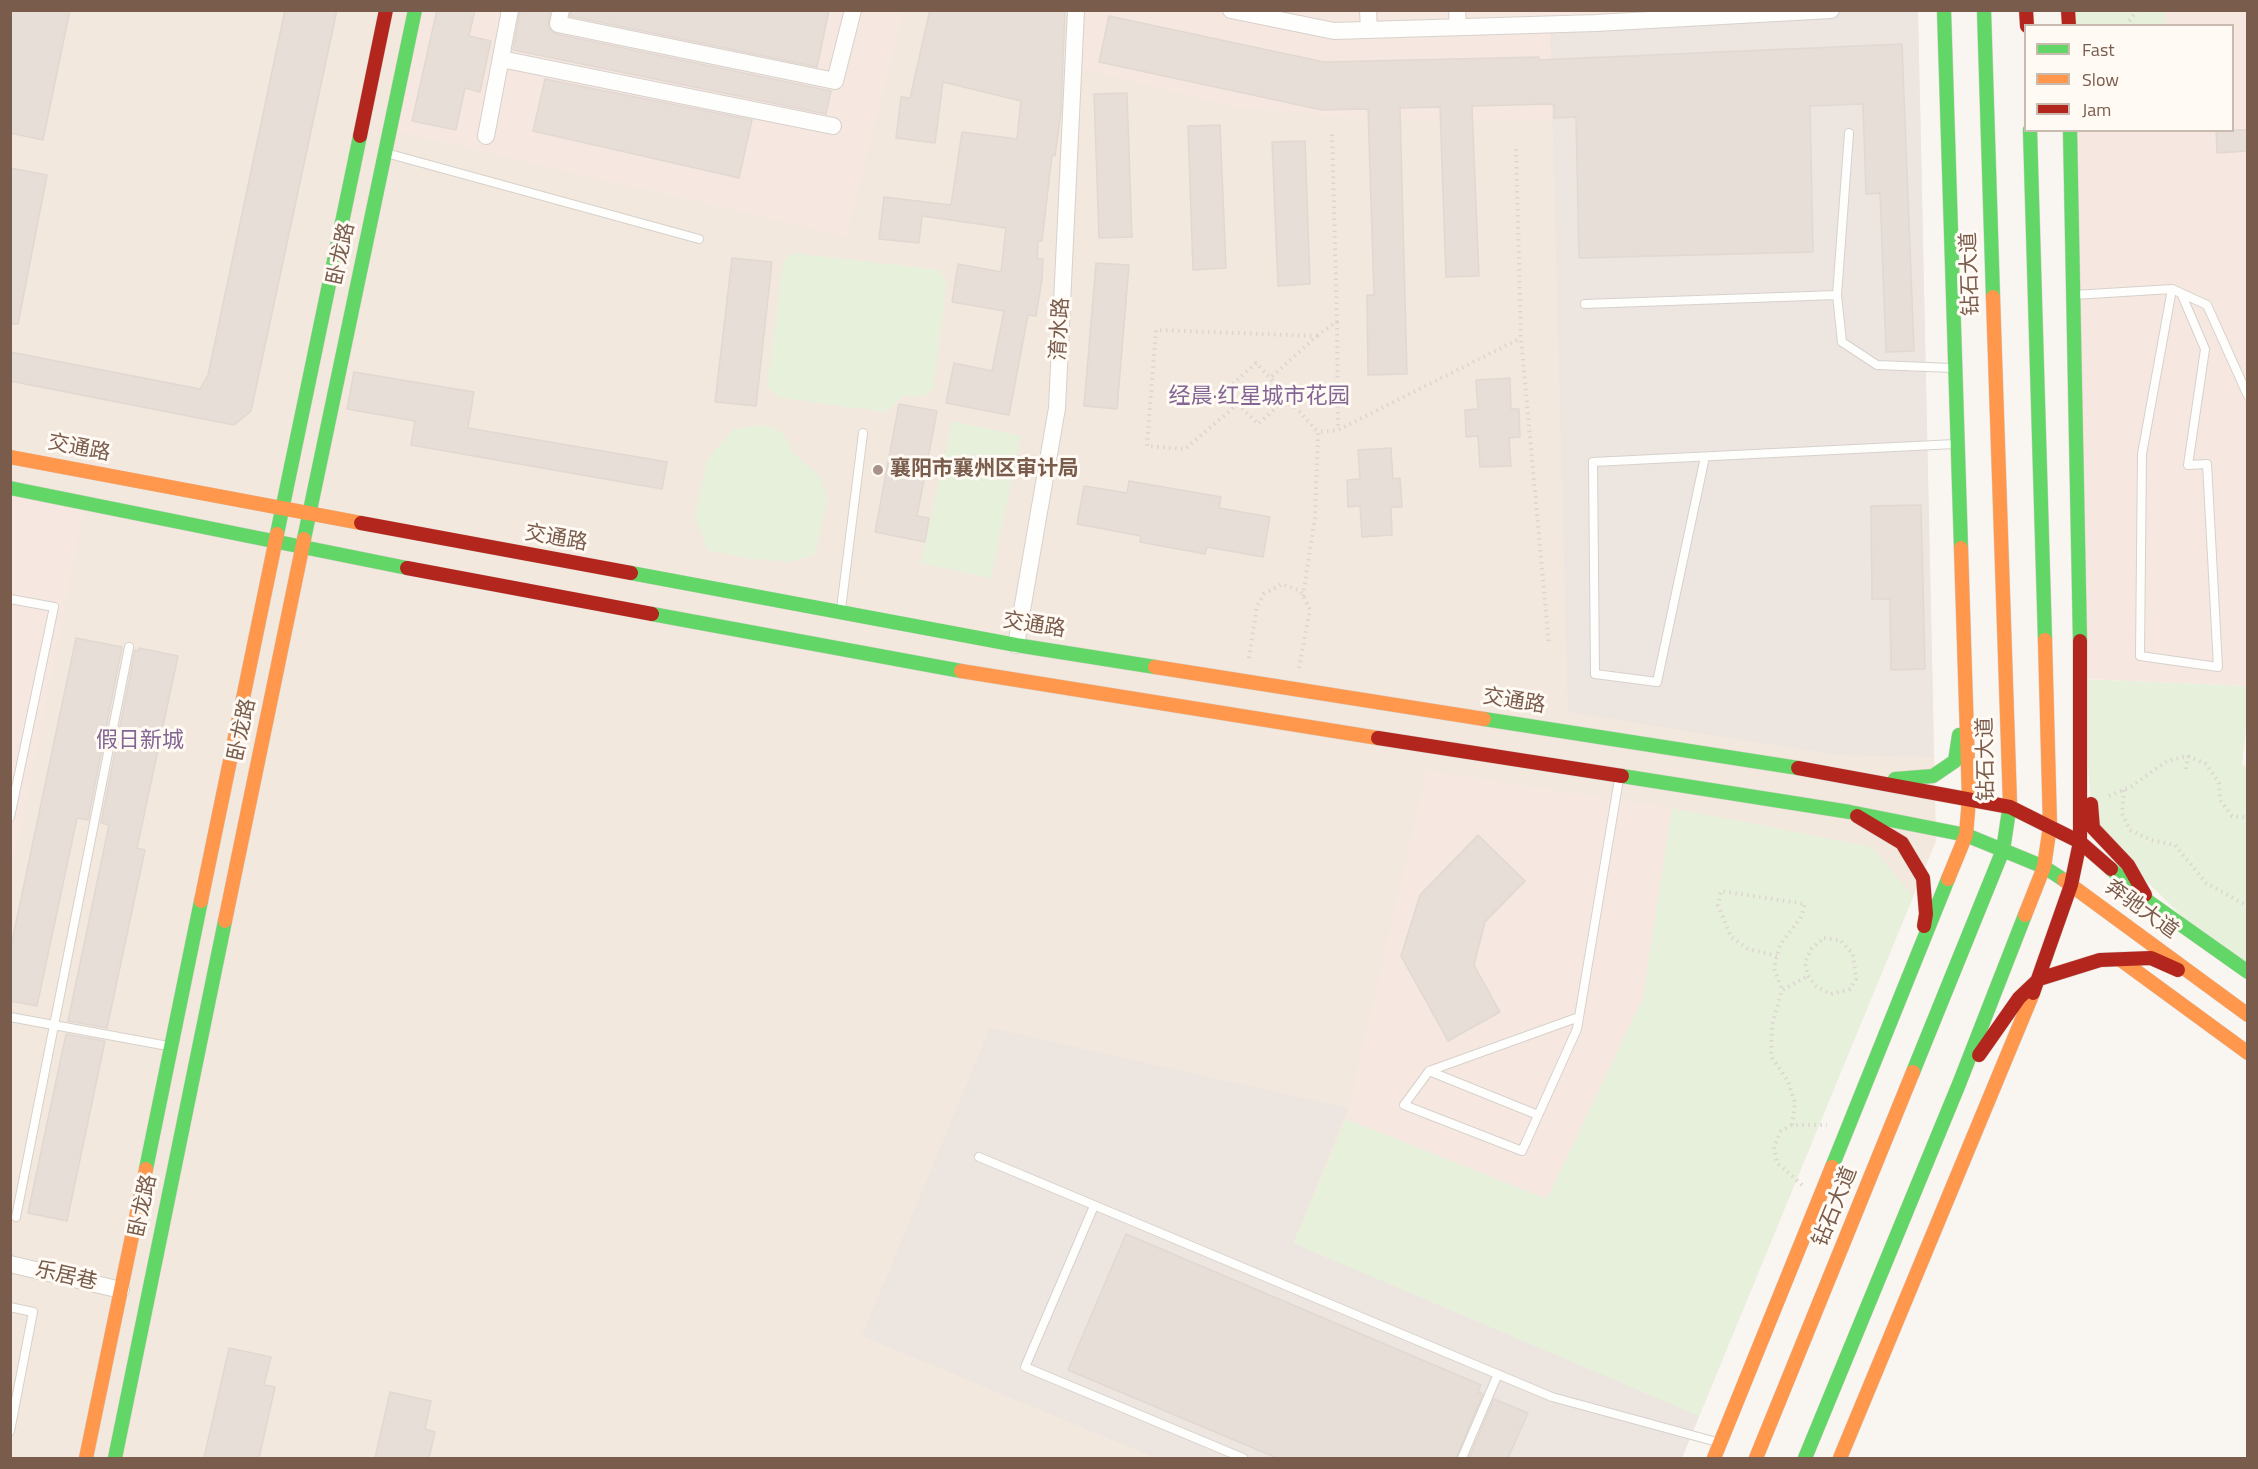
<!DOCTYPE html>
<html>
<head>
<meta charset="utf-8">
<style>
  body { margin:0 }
  #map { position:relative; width:2258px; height:1469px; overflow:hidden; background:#f9f5f0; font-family:"Titillium Web",sans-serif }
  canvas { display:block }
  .frame { position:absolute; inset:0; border:12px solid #7a5c4d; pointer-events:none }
  .legend { position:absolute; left:2024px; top:24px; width:210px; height:108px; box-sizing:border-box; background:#fffaf3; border:2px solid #cabbb1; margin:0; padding:8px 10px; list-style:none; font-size:18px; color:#7a5c4d }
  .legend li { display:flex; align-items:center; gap:12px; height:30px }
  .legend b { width:30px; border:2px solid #cabbb1 }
</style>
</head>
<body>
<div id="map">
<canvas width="2258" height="1469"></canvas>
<div class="frame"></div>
<ul class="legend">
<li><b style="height:8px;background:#63d668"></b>Fast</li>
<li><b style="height:8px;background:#ff974d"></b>Slow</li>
<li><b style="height:8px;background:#b3261e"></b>Jam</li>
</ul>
</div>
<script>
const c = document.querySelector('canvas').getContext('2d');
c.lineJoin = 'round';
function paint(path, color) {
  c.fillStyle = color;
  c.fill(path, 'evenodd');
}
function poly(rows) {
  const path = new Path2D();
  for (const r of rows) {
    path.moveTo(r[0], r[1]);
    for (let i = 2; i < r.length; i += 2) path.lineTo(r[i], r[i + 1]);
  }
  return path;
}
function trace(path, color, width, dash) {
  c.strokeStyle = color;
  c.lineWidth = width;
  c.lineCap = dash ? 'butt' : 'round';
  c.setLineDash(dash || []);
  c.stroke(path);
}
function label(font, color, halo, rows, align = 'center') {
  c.font = font + ' "Titillium Web","Noto Sans SC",sans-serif';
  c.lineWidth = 6;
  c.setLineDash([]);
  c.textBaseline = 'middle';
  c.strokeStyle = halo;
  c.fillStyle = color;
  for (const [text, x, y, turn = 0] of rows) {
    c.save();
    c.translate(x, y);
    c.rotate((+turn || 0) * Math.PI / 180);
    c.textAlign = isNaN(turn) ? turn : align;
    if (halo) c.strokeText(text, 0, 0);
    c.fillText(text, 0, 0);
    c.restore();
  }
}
const residential = poly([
  [10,11,1918,11,1936,841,1682,1458,11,1458]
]);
const commercial = poly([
  [415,11,903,11,846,236,390,130],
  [1076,11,1831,11,1550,24,1553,121,1354,118,1231,106,1074,66],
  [2068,11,2247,11,2247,686,2081,679,2070,131,2232,130,2232,26,2069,25],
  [11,488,85,504,11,875],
  [1427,771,1672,808,1643,998,1547,1200,1346,1119]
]);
const industrial = poly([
  [1831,11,1918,11,1934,757,1837,755,1568,712,1550,24],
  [990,1028,1348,1108,1293,1243,1694,1413,1699,1416,1682,1458,1156,1458,862,1336]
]);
const green = poly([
  [2067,11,2165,11,2166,25,2067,25],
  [792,253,940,270,947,283,933,389,924,396,903,396,886,412,782,398,767,387,783,262],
  [952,421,1021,436,991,578,921,563],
  [765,425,783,433,793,453,819,475,828,498,815,555,790,562,746,558,708,550,695,517,707,460,733,429],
  [2081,679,2247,686,2247,721,2242,765,2248,766,2247,972,2217,951,2093,828],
  [1672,808,1872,847,1913,897,1699,1416,1293,1243,1346,1119,1547,1199,1643,998]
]);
const building = poly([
  [10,10,70,10,43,140,10,133,10,10],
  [285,10,337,10,251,411,234,425,10,381,10,352,200,389,208,375,285,10],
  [437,10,475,10,469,36,491,41,480,92,465,88,456,130,412,121,437,10],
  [520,10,550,10,548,27,556,34,831,91,826,114,513,50,520,10],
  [571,10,829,10,817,67,570,16,571,10],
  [930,10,1065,10,1061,111,1055,156,1052,155,1042,241,1038,241,1037,259,1043,259,1042,279,1036,316,1028,315,1009,415,946,403,954,363,992,371,1004,311,952,302,958,264,1001,272,1006,228,922,216,919,243,879,239,884,197,951,205,962,132,1017,139,1021,101,943,82,935,143,896,138,901,97,910,98,930,10],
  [1109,16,1324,62,1539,57,1539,60,1902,44,1914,351,1886,352,1880,193,1866,194,1863,104,1810,106,1813,252,1579,258,1576,117,1554,118,1554,104,1472,106,1479,276,1446,277,1440,107,1400,108,1407,374,1368,375,1367,295,1374,295,1368,109,1322,110,1099,62,1109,16],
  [545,79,752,120,739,178,533,131,545,79],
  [1127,93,1132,237,1099,238,1094,94,1127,93],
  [1220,125,1226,268,1193,270,1188,126,1220,125],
  [2216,130,2247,130,2247,151,2217,153,2216,130],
  [1305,141,1310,284,1278,286,1272,142,1305,141],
  [10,168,47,175,18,324,10,324,10,168],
  [732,258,772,262,756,406,715,402,732,258],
  [1096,263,1129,265,1117,409,1084,406,1096,263],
  [354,372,474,392,468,428,667,462,662,489,411,445,415,421,347,409,354,372],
  [1510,378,1511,409,1519,409,1520,437,1509,438,1511,466,1480,467,1478,436,1466,437,1465,410,1478,409,1476,380,1510,378],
  [899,404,937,411,917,516,929,518,925,542,875,532,899,404],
  [1391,448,1393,479,1400,478,1402,507,1391,507,1392,535,1362,537,1360,506,1348,507,1347,480,1360,479,1358,450,1391,448],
  [1129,481,1221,497,1219,508,1270,517,1263,557,1207,547,1205,554,1140,542,1141,536,1077,524,1084,486,1127,493,1129,481],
  [1921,505,1925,669,1891,670,1890,599,1872,599,1871,506,1921,505],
  [76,638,122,647,88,820,77,818,37,1006,10,1001,10,951,76,638],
  [139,648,178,656,137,848,145,850,107,1028,68,1021,109,825,101,823,135,650,139,651,139,648],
  [1478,835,1525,881,1485,922,1474,965,1500,1012,1448,1041,1401,956,1420,895,1478,835],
  [66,1034,105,1041,67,1221,28,1213,66,1034],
  [1126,1234,1481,1385,1478,1392,1483,1394,1456,1458,1277,1458,1068,1370,1126,1234],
  [229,1348,271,1357,264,1385,275,1387,259,1458,204,1458,229,1348],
  [390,1392,431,1401,425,1429,435,1432,429,1458,375,1458,390,1392],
  [1494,1399,1528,1413,1508,1458,1469,1458,1494,1399]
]);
const path = poly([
  [2126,26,2137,10],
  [1516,149,1521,338,1549,645],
  [1337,322,1338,430],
  [1317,336,1337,321,1332,131],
  [1287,398,1258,424,1225,391,1256,363,1270,378,1287,398,1318,432],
  [1238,404,1185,449,1147,446,1156,330,1317,336,1270,378],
  [1303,596,1315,518,1318,432,1338,430,1521,338],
  [1249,658,1257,606,1264,594,1282,584,1301,591,1310,610,1299,668],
  [2186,769,2188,756],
  [2124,790,2122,813,2130,830,2151,840,2175,845,2206,883,2248,906],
  [2109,796,2132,786,2167,761,2188,756,2206,764,2219,783,2220,800,2232,816,2248,818],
  [1824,938,1840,940,1853,954,1856,979,1850,989,1831,994,1816,986,1808,976,1805,963,1811,949,1824,938],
  [1777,956,1748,949,1731,937,1718,905,1721,891,1805,904,1801,917,1780,945,1777,956,1774,968,1782,990],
  [1792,1125,1795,1103,1788,1081,1771,1056,1772,1025,1782,990,1808,976],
  [1802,1185,1777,1163,1774,1146,1781,1131,1792,1125,1827,1125]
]);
const lane = poly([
  [386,153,699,239],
  [2172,289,2142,454,2140,656,2218,667,2207,464,2188,465,2205,349,2181,293],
  [1837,295,1849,133],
  [2074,295,2172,289,2207,305,2248,396],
  [1585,304,1837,295,1842,342,1877,365,1952,368],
  [1705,457,1657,682,1595,674,1593,462,1955,444],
  [10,599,54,607,10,817],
  [841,609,863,433],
  [10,1017,168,1046],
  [1579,1017,1429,1071,1404,1105,1522,1151,1577,1029,1619,779],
  [1429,1071,1538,1115],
  [979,1157,1552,1397,1717,1442],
  [1094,1206,1025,1367,1243,1458],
  [16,1217,129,647],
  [10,1307,33,1312,10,1431],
  [1462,1458,1498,1374]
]);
const street = poly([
  [561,10,558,24,835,81,853,10],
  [1231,10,1334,31,1596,23,1831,10],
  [1368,10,1369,30],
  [1457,10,1458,27],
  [501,59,833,126],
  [486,136,510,10],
  [1016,645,1057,408,1076,10],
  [10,1264,121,1290]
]);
const fast = poly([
  [1944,10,1961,548],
  [1984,10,1993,297],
  [2030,130,2045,640],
  [2070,130,2080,641],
  [10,488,407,568],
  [277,534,360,136],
  [304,539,415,10],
  [631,573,1016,645,1155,667],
  [652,614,961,671],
  [1484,719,1798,768],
  [1622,776,1850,812,1966,835,2044,867,2064,880],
  [1895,779,1933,776,1955,761,1959,735],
  [2111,869,2149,902,2248,972],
  [1913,1072,2003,850,2010,804],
  [1832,1167,1948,879],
  [146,1169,201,901],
  [115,1458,225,921],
  [1805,1458,1959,1084,2025,915]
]);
const slow = poly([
  [1993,297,2010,804],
  [10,457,361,523],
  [1155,667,1484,719],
  [961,671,1378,738],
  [1948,879,1966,835,1969,799,1961,548],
  [2064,880,2248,1015],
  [201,901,277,534],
  [2025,915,2044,867,2050,826,2045,640],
  [225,921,304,539],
  [2121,960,2248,1053],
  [86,1458,146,1169],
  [1714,1458,1832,1167],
  [1756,1458,1913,1072],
  [1840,1458,2033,993]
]);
const jam = poly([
  [2026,10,2027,26],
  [2068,10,2069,26],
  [360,136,386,10],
  [361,523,631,573],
  [407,568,652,614],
  [1378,738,1622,776],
  [1798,768,2010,807,2080,842,2111,869],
  [2091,804,2093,828,2128,865,2145,895],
  [1857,816,1902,843,1923,878,1926,914,1924,926],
  [2033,993,2071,885,2080,842,2080,641],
  [1979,1055,2019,998,2039,979,2100,960,2151,958,2178,970]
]);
const markers = [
  [878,470,6,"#a69286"]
];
const streetNames = [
  ["卧龙路",342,254,-78],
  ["钻石大道",1971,274,-92],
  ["淯水路",1061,329,-87],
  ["交通路",79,449,11],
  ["交通路",556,539,10],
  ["交通路",1034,626,9],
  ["交通路",1514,702,9],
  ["卧龙路",243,730,-78],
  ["钻石大道",1987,759,-91],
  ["奔驰大道",2141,910,36],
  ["卧龙路",144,1206,-78],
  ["钻石大道",1836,1207,-68],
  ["乐居巷",66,1277,13]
];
const poiNames = [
  ["襄阳市襄州区审计局",890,470]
];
const neighbourhoodNames = [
  ["经晨·红星城市花园",1259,398],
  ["假日新城",140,742]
];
paint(residential, '#f2e8de');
paint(commercial, '#f6e8e1');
paint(industrial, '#ede5e0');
paint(green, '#e7f0db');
paint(building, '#e6ded7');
trace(building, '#e2d8d2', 1.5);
trace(lane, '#d7d1cb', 10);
trace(street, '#d7d1cb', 18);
trace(fast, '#d9d2cb', 15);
trace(slow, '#d9d2cb', 15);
trace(jam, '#d9d2cb', 15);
trace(path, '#dcd5d0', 4, [1.5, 4.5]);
trace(lane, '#fefefd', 8);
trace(street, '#fefefd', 16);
trace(fast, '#63d668', 14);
trace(slow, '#ff974d', 14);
trace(jam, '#b3261e', 14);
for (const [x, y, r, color] of markers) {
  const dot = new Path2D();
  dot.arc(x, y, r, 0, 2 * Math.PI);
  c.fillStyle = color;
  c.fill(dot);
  trace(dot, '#fffaf3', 2);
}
label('21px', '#7a5c4d', '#fffaf3', streetNames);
label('bold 21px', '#7a5c4d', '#fffaf3', poiNames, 'left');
label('22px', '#846695', '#fffaf3', neighbourhoodNames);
</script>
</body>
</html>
